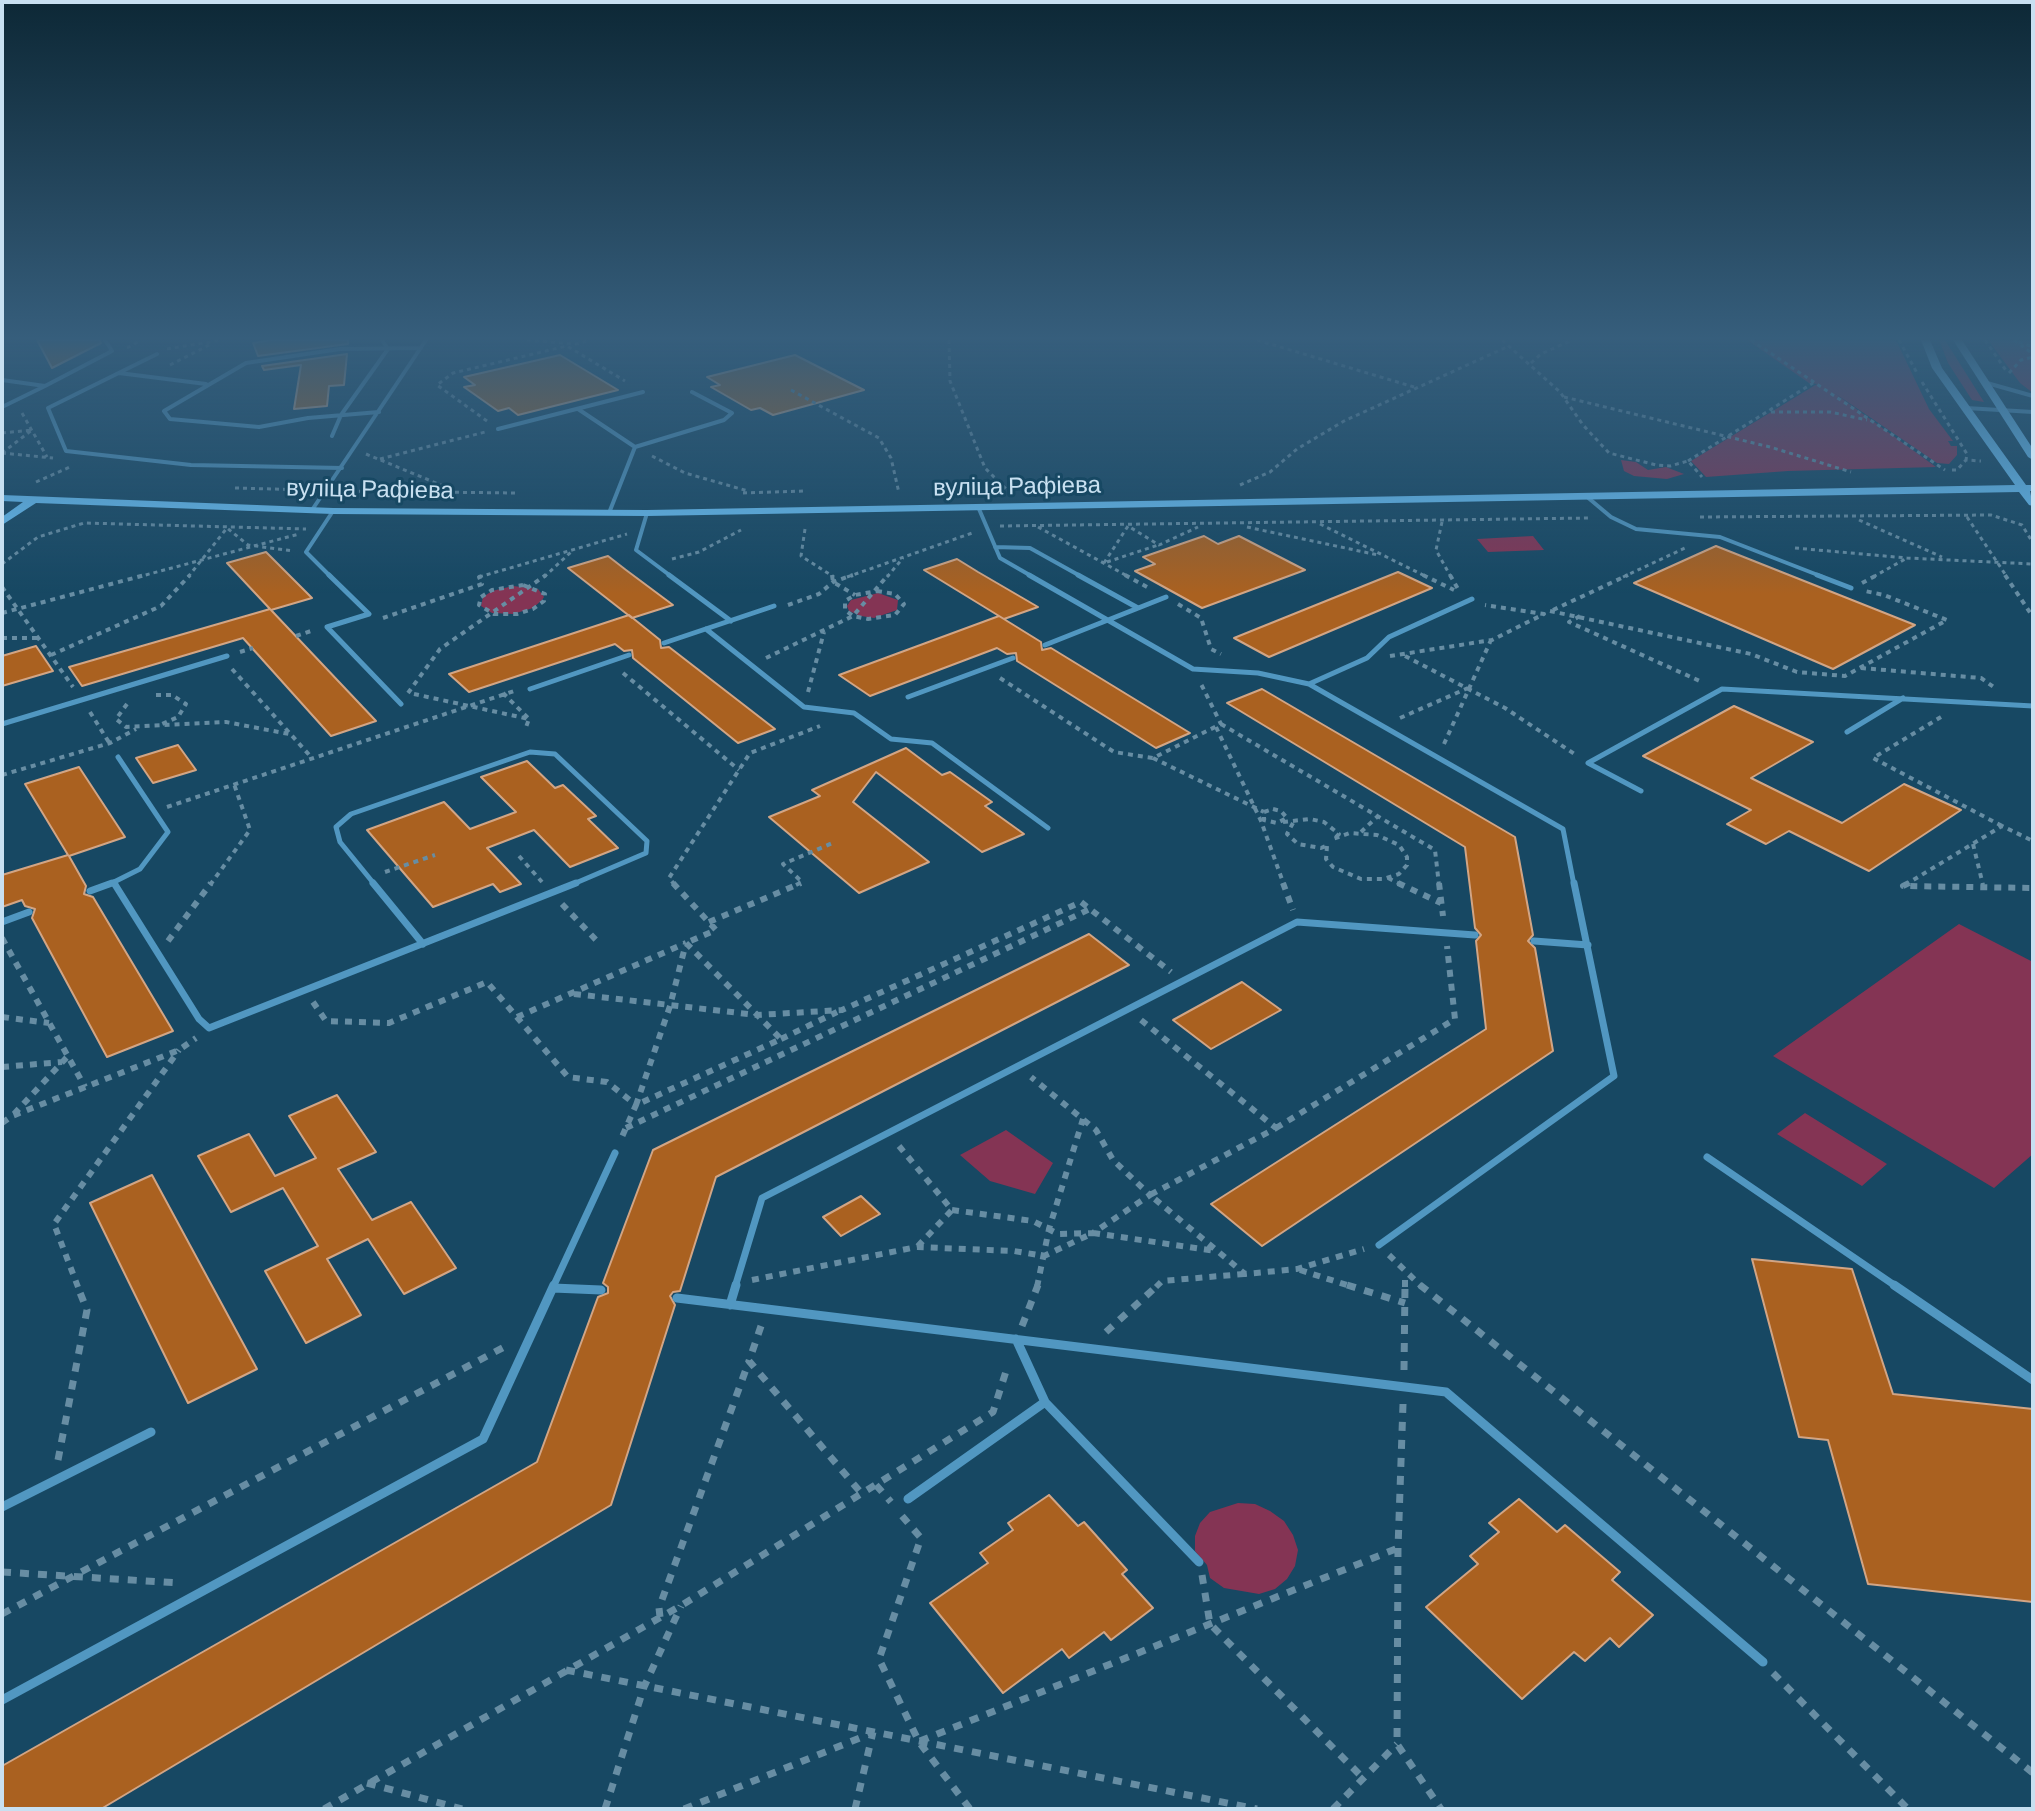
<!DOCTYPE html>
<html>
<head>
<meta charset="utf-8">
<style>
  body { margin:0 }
  #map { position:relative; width:2035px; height:1811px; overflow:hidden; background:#174863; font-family:Barlow,sans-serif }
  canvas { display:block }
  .frame { position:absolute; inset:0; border:4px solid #c8e0f1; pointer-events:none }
</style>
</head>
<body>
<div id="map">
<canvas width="2035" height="1811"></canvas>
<div class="frame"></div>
</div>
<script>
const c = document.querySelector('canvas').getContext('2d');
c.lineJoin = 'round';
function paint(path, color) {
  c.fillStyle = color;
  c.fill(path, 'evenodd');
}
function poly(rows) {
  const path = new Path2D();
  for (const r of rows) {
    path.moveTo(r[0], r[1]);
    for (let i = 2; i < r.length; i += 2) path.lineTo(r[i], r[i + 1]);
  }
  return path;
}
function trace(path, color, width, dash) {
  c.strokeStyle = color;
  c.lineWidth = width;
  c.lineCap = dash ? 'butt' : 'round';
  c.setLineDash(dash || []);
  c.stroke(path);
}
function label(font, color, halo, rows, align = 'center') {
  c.font = font + ' Barlow,sans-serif';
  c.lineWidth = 6;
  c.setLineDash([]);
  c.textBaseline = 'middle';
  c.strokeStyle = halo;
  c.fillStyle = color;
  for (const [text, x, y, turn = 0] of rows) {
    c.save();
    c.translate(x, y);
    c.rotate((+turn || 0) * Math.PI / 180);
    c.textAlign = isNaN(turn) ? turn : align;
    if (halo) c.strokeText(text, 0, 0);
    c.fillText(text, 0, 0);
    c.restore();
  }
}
const green = poly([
  [1747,340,1896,340,1929,409,1953,441,1948,441,1951,446,1957,446,1957,455,1949,464,1937,463,1833,392,1936,467,1788,471,1706,477,1691,461,1817,384,1809,383],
  [1939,340,1945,340,1984,402,1972,400,1948,363],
  [1988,340,2033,340,2033,393,2020,383],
  [1621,460,1636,462,1648,470,1666,467,1684,474,1667,479,1634,476,1624,471],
  [1533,536,1544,550,1488,552,1477,539],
  [513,586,538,589,544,597,542,600,533,608,513,614,492,613,481,606,483,597,492,591],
  [878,593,898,600,897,610,874,618,861,616,849,611,847,606,851,600],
  [1959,924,2033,962,2033,1154,1994,1188,1773,1056],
  [1805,1113,1887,1164,1862,1186,1777,1134],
  [1006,1130,1053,1163,1035,1194,990,1181,960,1155],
  [1238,1503,1255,1504,1270,1511,1284,1521,1293,1535,1298,1550,1295,1566,1287,1579,1275,1589,1259,1594,1224,1588,1210,1578,1207,1565,1195,1551,1195,1536,1200,1523,1210,1512]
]);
const building = poly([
  [37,340,100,340,101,343,52,368,37,340],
  [271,340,348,340,348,344,258,356,253,343,271,340],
  [347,354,344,385,329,386,327,406,294,409,301,365,264,370,262,366,347,354],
  [560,355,618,390,518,415,509,408,498,411,464,387,475,385,464,377,560,355],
  [795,355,864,390,773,415,760,408,751,410,711,387,720,385,707,377,795,355],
  [1204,536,1218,544,1239,536,1305,570,1202,608,1135,571,1155,564,1143,557,1204,536],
  [1716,546,1915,625,1833,669,1634,583,1716,546],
  [266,552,312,598,271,610,376,721,331,736,243,638,82,686,69,667,270,609,227,563,266,552],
  [608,556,626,570,673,605,632,618,568,568,608,556],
  [957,559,978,572,1038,607,1004,619,924,570,957,559],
  [1398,572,1432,588,1269,657,1234,638,1398,572],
  [629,615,660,640,661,648,669,647,775,729,738,743,633,658,632,650,624,651,615,644,469,692,449,674,629,615],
  [999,616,1041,642,1042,650,1051,648,1190,733,1156,748,1017,661,1016,653,1007,654,997,648,870,696,839,675,999,616],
  [36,646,53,671,2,686,2,656,36,646],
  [1262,689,1515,837,1533,935,1528,941,1535,948,1553,1051,1262,1246,1211,1204,1486,1029,1476,941,1481,935,1475,928,1465,847,1227,703,1262,689],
  [1734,706,1813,742,1751,778,1842,823,1904,784,1961,810,1869,871,1789,831,1766,844,1727,824,1751,810,1643,756,1734,706],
  [178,745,196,770,153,783,136,758,178,745],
  [906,748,942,775,950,772,992,802,985,806,1024,834,982,852,876,772,853,802,929,862,859,893,769,817,820,796,812,790,906,748],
  [527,761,555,788,563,785,596,816,588,819,618,848,570,867,534,830,487,848,521,884,500,892,493,884,433,907,367,830,444,802,470,829,516,812,481,777,527,761],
  [79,767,125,837,69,856,86,886,84,894,93,897,173,1031,107,1057,32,918,35,909,25,906,22,900,2,907,2,875,68,855,25,784,79,767],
  [1089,934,1129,965,716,1177,680,1291,673,1292,670,1296,675,1305,611,1505,101,1809,2,1809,2,1766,537,1462,598,1297,608,1293,608,1287,603,1283,653,1150,1089,934],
  [1242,982,1281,1010,1211,1049,1173,1020,1242,982],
  [337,1095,376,1152,338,1169,372,1220,411,1202,456,1268,404,1294,368,1239,327,1259,361,1315,306,1343,265,1271,318,1246,283,1188,231,1212,198,1156,249,1134,275,1176,316,1158,289,1116,337,1095],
  [152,1175,257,1369,188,1403,90,1203,152,1175],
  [861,1196,880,1214,841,1236,823,1217,861,1196],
  [1752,1259,1852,1269,1893,1394,2033,1409,2033,1602,1868,1584,1828,1440,1799,1437,1752,1259],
  [1049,1495,1078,1526,1084,1522,1127,1570,1122,1574,1153,1608,1111,1640,1104,1632,1069,1658,1062,1649,1003,1693,930,1603,988,1563,980,1553,1013,1530,1008,1523,1049,1495],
  [1519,1499,1557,1532,1565,1525,1620,1572,1612,1580,1653,1615,1619,1647,1610,1638,1585,1661,1574,1652,1522,1699,1426,1607,1478,1564,1470,1556,1499,1532,1489,1523,1519,1499]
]);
const pathFar3 = poly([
  [527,340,576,344,590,340],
  [949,340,950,381,985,468,1007,490],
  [1257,340,1414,387],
  [1502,340,1560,392,1583,425,1609,453,1656,465,1670,466,1688,461,1702,477],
  [1751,340,1945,470],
  [1899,340,1917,373],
  [1985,340,2007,372],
  [2014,340,2033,354],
  [2019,342,2033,347],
  [127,348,141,340],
  [167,349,221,340],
  [1531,363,1541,354,1572,340],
  [170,365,211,344],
  [2009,373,2021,360,2033,357],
  [1922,382,1967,454,1966,460],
  [791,390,879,438,891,458,899,493],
  [1564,397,1770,447,1851,472],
  [1771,412,1830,412,1867,420],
  [22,413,47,457],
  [487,421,437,385,453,373,567,346,625,381],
  [2,433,33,430],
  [2,453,53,458],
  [2,453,32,430],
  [366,454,453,490],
  [652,456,685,473,748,491],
  [380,459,485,432],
  [1688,461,1813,383],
  [1952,470,1957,470,1966,460,1981,461],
  [36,482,70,467],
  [1240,485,1270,472,1297,449,1344,421,1509,346],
  [235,488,309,490],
  [343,491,517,493],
  [743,493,803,491],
  [1700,517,1991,515,2022,525,2033,543],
  [1967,517,2007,577],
  [1859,520,1942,557],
  [1442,522,1436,550,1451,577],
  [1320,524,1427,577],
  [1000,526,1590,518],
  [1038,527,1129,577],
  [1247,527,1378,555],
  [805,529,801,556,834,577],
  [1795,548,1907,558,2033,564],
  [672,559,699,552,741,530],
  [1107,562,1158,545],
  [1104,563,1128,526,1159,545,1198,527],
  [2,564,38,537,84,523,306,529],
  [138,577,299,534],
  [188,577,227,528,248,545,293,551],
  [479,577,627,534],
  [544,577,571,552],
  [847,577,975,532],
  [887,577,903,558],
  [1623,577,1685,548],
  [1873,577,1907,558]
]);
const pathFar2 = poly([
  [832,575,833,582,855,595],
  [1125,575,1149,588],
  [1423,575,1454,590],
  [1450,575,1458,589],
  [2005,575,2033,617],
  [1862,583,1877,575],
  [523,585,545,594,544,601,533,609,517,614,494,614,479,605,481,597,492,590,523,585],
  [2,587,73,687],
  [877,591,895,594,904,604,895,615,868,619,853,616,845,610,845,601,855,595,877,591],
  [1178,604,1201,618,1211,649,1221,654],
  [788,605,819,594,833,582,853,575],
  [1553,610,1628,575],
  [1550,611,1751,654,1797,672,1845,676,1947,620,1884,595,1865,591],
  [2,613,145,575],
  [1580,616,1569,622,1702,682],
  [383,618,482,584,479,577,486,575],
  [296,636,314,630],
  [2,638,38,638],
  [240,652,253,648],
  [51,655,161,606,190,575],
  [1390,656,1492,640,1544,614,1485,605],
  [1405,656,1505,708,1576,755],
  [766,658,853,616,888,575],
  [1861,668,1981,678,1995,688],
  [232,669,312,758],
  [623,673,739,770],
  [1000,678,1114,752,1153,758,1221,724,1200,682],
  [808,692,824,632],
  [408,693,440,649,546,575],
  [503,693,528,718],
  [414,694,529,719,525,730],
  [156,695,172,695,186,704,178,717,162,724],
  [127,704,116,719,126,727,226,722,289,734],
  [90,712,110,744],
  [1941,717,1873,758,2002,826],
  [1400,718,1468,688],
  [1221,724,1435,850,1439,885],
  [1216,727,1261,821,1284,885],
  [1444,744,1491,640],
  [1153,758,1264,812],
  [2,775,110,743,136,729],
  [167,807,517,690],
  [1273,809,1281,811,1287,818,1277,823,1264,820,1264,812,1273,809],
  [1283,822,1310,819,1324,822,1339,834,1335,838],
  [1293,823,1287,834,1298,844,1321,848,1328,845],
  [1361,832,1378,816],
  [1973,844,1983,885],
  [1327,846,1326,859,1333,867,1361,879,1383,879,1399,874,1407,865,1407,857,1399,845,1377,835,1350,833,1333,839],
  [519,856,542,882],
  [385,872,435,855],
  [1388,878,1402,885],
  [210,885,250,830,234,784],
  [675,885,669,878,750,753,820,726],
  [796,885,802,882,783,864,835,842],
  [1905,885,2002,826,2033,841]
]);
const pathFar1 = poly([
  [673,883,716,930,686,943],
  [1283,883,1293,910],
  [1398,883,1441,903],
  [1439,883,1443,916],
  [1909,883,1903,886,2033,888],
  [562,904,597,941],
  [709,922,801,883],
  [2,938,85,1087],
  [168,941,211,883],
  [686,943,781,1039,636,1105,670,1006,686,943],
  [574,994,757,1015,842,1010,1081,902,1171,972],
  [313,1002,326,1021,389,1023,487,982,568,1077,607,1082,636,1105,621,1139],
  [2,1017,49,1023],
  [517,1017,686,943],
  [1141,1020,1276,1128,1150,1195,1245,1274,1297,1269,1364,1249],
  [781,1039,837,1012],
  [2,1067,62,1062],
  [14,1114,68,1056],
  [2,1123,12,1116,179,1050,196,1038],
  [626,1128,1090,909],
  [1276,1128,1455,1019,1447,946],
  [899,1146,952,1210,917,1247],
  [952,1210,1033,1221,1058,1234,1093,1233,1150,1195,1113,1160,1096,1130,1031,1077],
  [1389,1255,1422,1287],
  [1300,1270,1353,1287],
  [752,1280,917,1247,1014,1251,1044,1256,1093,1233,1216,1251],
  [78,1287,54,1224,179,1050],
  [1037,1287,1049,1229,1083,1119],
  [1156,1287,1162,1281,1244,1274],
  [1405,1287,1405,1273]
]);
const path = poly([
  [1347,1285,1405,1303],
  [1420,1285,2033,1773],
  [761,1326,749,1361,862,1494],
  [1022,1326,1038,1285],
  [1106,1332,1158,1285],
  [1404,1370,1405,1285],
  [1403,1404,1398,1548,1397,1744,1441,1809],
  [58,1460,87,1310,77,1285],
  [876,1485,891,1502],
  [902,1516,921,1538,879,1659,919,1742,970,1809],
  [2,1572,179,1583],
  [1202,1575,1210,1624,1363,1778],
  [2,1614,506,1346],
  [660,1617,659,1608,749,1361],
  [566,1670,1257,1809],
  [1773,1673,1908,1809],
  [920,1741,1398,1548],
  [367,1783,462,1809],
  [324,1809,682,1605,993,1412,1008,1365],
  [605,1809,644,1687,681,1606],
  [684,1809,872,1733],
  [855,1809,873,1732],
  [1333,1809,1397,1744]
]);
const laneFar3 = poly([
  [157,354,48,408,66,451,191,465,342,468],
  [119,373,206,384],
  [2,380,45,386,2,407],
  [1987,383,2033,396],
  [45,386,112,351,105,340],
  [1966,408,2033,412],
  [578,409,635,447,609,513],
  [379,412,308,418,259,427,170,419,164,411,246,363,340,349,421,348],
  [498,429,643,392],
  [332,436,341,415,388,349,382,340],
  [635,447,724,420,732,413,692,392],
  [1586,496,1611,517,1636,529,1720,537,1823,577],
  [979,509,1000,558,1033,577],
  [312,510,426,340],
  [647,513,636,550,672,577],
  [995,547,1030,548,1082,577],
  [331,577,306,552,333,511]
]);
const laneFar2 = poly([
  [329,575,369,614,327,627,401,704],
  [669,575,731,621],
  [1029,575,1193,669,1258,673,1309,684,1563,829,1574,885],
  [1078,575,1138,608],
  [1817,575,1851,588],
  [706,629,804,707,854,713,891,739,932,743,1048,828],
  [664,643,774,606],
  [1045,645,1166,597],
  [1309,684,1367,658,1389,637,1472,599],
  [530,689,629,655],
  [908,697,1013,658],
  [2,724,227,656],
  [1847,732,1903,698],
  [1641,791,1588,763,1722,689,2033,706],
  [107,885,114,882],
  [116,885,114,882,140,869,168,832,118,757],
  [375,885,340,842,336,827,351,814,530,752,555,754,647,841,646,853,571,885]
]);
const laneFar1 = poly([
  [114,883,199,1019,209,1028,576,883],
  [373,883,423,944],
  [90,891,112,883],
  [2,922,29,912],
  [1534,941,1588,945],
  [1707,1157,1897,1287],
  [1379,1245,1614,1076,1574,883],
  [553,1287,615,1153],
  [735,1287,762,1198,1297,922,1475,935]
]);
const lane = poly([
  [1894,1285,2033,1380],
  [553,1288,601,1290],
  [677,1298,1446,1392,1763,1662],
  [730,1305,736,1285],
  [1016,1339,1045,1402,1199,1562],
  [908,1499,1045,1402],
  [2,1507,151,1432],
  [2,1700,483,1439,554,1285]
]);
const secondary = poly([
  [1921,340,1930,340,1942,368,2026,485,2033,485,2033,491,2030,491,2033,506,2029,505,2019,492,647,516,333,514,36,503,2,525,2,517,23,502,2,501,2,495,333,508,647,510,2015,485,1932,368,1921,340],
  [1953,340,1962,340,2033,449,2033,460,2028,457,1953,340]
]);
const farStreetnames = [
  ["вуліца Рафіева",1017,486,-1],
  ["вуліца Рафіева",370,489,1]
];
paint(green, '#843454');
paint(building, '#aa6120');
trace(building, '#d2a585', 2);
trace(pathFar3, '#678da3', 3, [4, 4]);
trace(pathFar2, '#678da3', 4, [5, 5]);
trace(pathFar1, '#678da3', 6, [7, 7]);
trace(path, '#678da3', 7, [9, 9]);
trace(laneFar3, '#5197c1', 4);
trace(laneFar2, '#5197c1', 5);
trace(laneFar1, '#5197c1', 7);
trace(lane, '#5197c1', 9);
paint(secondary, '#6ac3f9');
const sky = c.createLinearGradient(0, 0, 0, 594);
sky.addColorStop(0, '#0d2836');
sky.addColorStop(0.57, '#365e7c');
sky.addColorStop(1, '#365e7c00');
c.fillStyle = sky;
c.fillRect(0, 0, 2035, 594);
label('24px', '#c8e0f1', '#174863', farStreetnames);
</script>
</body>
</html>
